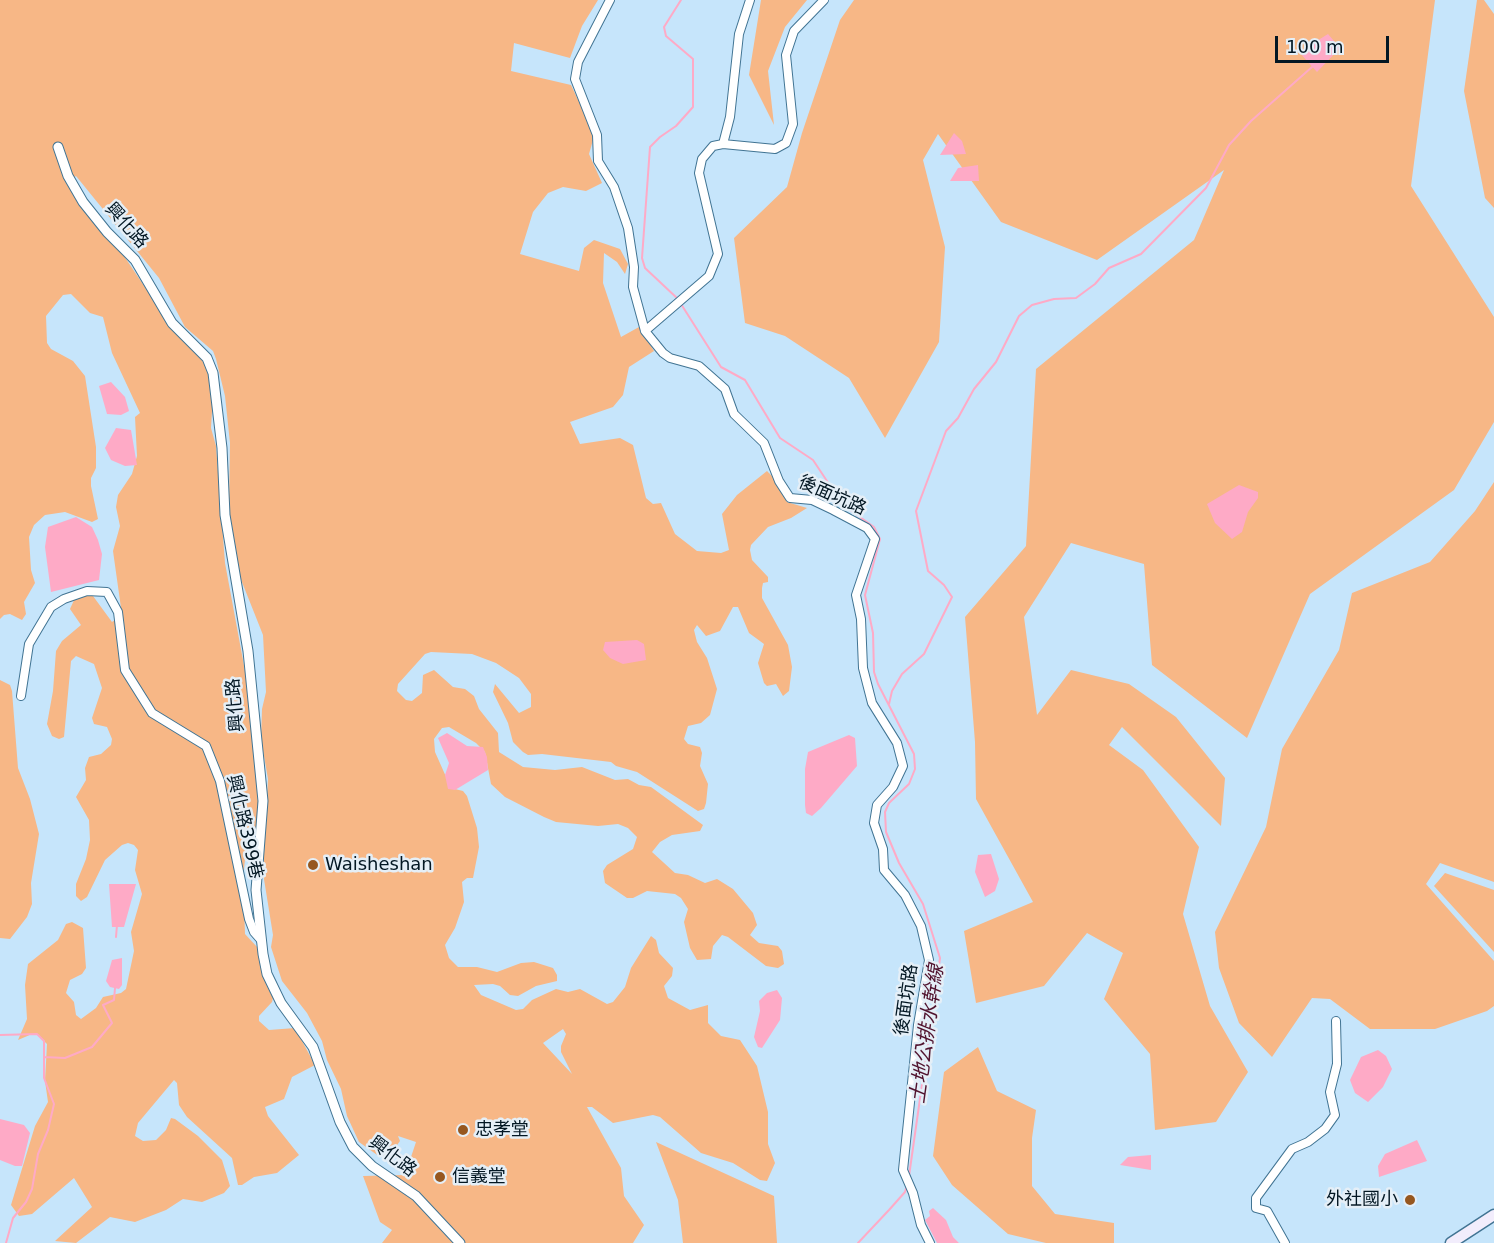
<!DOCTYPE html>
<html>
<head>
<meta charset="utf-8">
<style>
  body { margin:0 }
  #map { position:relative; width:1494px; height:1243px; overflow:hidden; background:#c6e5fb; font-family:"DejaVu Sans",sans-serif }
  canvas { display:block }
  .scale { position:absolute; left:1275px; top:36px; width:114px; height:27px; box-sizing:border-box; border:3px solid #031723; border-top:0; padding-left:8px; font-size:18px; line-height:21px; white-space:nowrap; color:#031723; -webkit-text-stroke:4px #e5eff7; paint-order:stroke }
</style>
</head>
<body>
<div id="map">
<canvas width="1494" height="1243"></canvas>
<div class="scale">100 m</div>
</div>
<script>
const c = document.querySelector('canvas').getContext('2d');
c.lineJoin = 'round';
function paint(path, color) {
  c.fillStyle = color;
  c.fill(path, 'evenodd');
}
function poly(rows) {
  const path = new Path2D();
  for (const r of rows) {
    path.moveTo(r[0], r[1]);
    for (let i = 2; i < r.length; i += 2) path.lineTo(r[i], r[i + 1]);
  }
  return path;
}
function trace(path, color, width, dash) {
  c.strokeStyle = color;
  c.lineWidth = width;
  c.lineCap = dash ? 'butt' : 'round';
  c.setLineDash(dash || []);
  c.stroke(path);
}
function label(font, color, halo, rows, align = 'center') {
  c.font = font + ' "DejaVu Sans","Noto Sans TC",sans-serif';
  c.lineWidth = 5;
  c.setLineDash([]);
  c.textBaseline = 'middle';
  c.strokeStyle = halo;
  c.fillStyle = color;
  for (const [text, x, y, turn = 0] of rows) {
    c.save();
    c.translate(x, y);
    c.rotate((+turn || 0) * Math.PI / 180);
    c.textAlign = isNaN(turn) ? turn : align;
    if (halo) c.strokeText(text, 0, 0);
    c.fillText(text, 0, 0);
    c.restore();
  }
}
const green = poly([
  [0,0,598,0,582,26,570,58,514,43,511,71,571,85,590,125,593,140,589,154,602,183,586,191,563,187,548,193,533,212,520,254,579,271,584,248,594,240,620,249,628,264,625,274,617,262,604,253,603,283,621,337,639,327,654,351,629,367,623,395,613,407,570,422,580,444,620,438,633,445,646,498,653,504,661,503,675,534,697,551,721,553,729,550,722,514,737,495,767,471,778,482,787,502,807,508,791,518,768,527,751,545,750,550,752,560,768,577,768,582,763,583,762,588,762,598,788,645,792,667,789,691,783,696,776,684,767,686,764,683,758,663,764,644,749,633,738,607,733,607,720,631,706,636,697,625,694,630,697,642,707,658,717,689,710,715,701,723,688,726,684,739,688,744,700,747,702,753,700,766,708,784,706,803,704,809,698,811,637,772,616,766,611,762,542,754,528,755,523,752,513,742,508,723,493,692,495,684,519,713,531,707,531,694,519,678,496,663,472,654,431,652,425,654,398,684,397,691,406,700,412,701,422,693,423,675,434,670,453,687,465,689,474,696,479,709,498,733,499,752,523,767,555,770,582,767,615,780,628,779,639,785,651,787,703,825,700,831,672,835,660,842,652,852,675,873,688,875,705,883,717,879,733,889,753,913,757,925,750,935,759,943,778,946,782,951,784,964,778,968,766,966,728,937,722,935,713,946,711,959,697,960,690,948,684,922,688,909,681,898,675,894,647,891,633,898,627,898,605,883,603,871,607,865,633,849,637,837,628,828,618,824,598,826,556,822,544,817,505,797,491,784,485,752,476,743,449,727,442,728,434,739,435,752,451,788,463,791,467,796,477,828,479,847,473,878,467,878,462,882,464,902,455,928,445,945,449,958,458,967,477,967,497,972,521,963,534,962,553,968,557,975,557,981,536,986,518,996,510,995,500,986,493,984,474,985,481,995,516,1010,523,1009,532,1000,556,989,568,992,580,989,607,1004,613,1002,625,987,631,968,651,936,656,940,659,953,673,968,672,976,664,986,668,998,690,1010,708,1005,708,1023,721,1036,740,1040,757,1066,768,1112,768,1144,775,1163,767,1181,760,1180,733,1163,701,1153,660,1117,653,1115,613,1123,592,1107,587,1107,621,1168,624,1196,644,1225,633,1243,382,1243,392,1230,380,1222,363,1176,405,1175,416,1142,398,1136,400,1141,392,1152,380,1157,359,1142,347,1116,341,1089,327,1060,322,1041,307,1013,282,981,271,947,273,935,263,873,268,779,261,739,262,709,266,692,263,635,236,567,229,509,230,443,225,396,216,359,213,351,185,327,159,278,76,176,66,183,92,221,122,253,169,323,206,365,213,395,211,428,216,446,225,563,250,698,260,829,246,852,243,876,245,934,258,948,267,986,273,998,272,1002,259,1016,259,1021,269,1030,295,1028,315,1065,292,1077,284,1099,265,1107,268,1116,299,1155,277,1173,254,1177,242,1185,238,1185,232,1158,187,1117,179,1105,177,1083,174,1080,138,1123,135,1136,143,1141,156,1140,166,1130,171,1118,175,1119,198,1136,222,1160,230,1186,224,1193,202,1202,183,1199,166,1210,135,1222,110,1217,76,1243,55,1241,92,1207,74,1178,32,1214,19,1216,11,1205,35,1126,48,1102,45,1081,47,1044,37,1034,32,1034,18,1040,27,1019,25,985,28,964,58,940,66,924,72,922,83,928,86,968,82,974,70,980,66,993,74,1002,76,1015,81,1019,96,1008,103,997,121,993,126,989,134,951,131,932,142,894,135,870,138,850,134,845,128,843,122,845,105,860,87,897,81,901,76,896,76,884,86,859,90,840,89,820,76,797,86,780,85,768,89,757,101,754,111,745,112,739,107,727,94,724,92,718,102,688,94,664,76,656,71,661,64,737,59,739,52,736,47,724,53,691,56,651,62,641,81,625,70,609,75,598,88,595,93,596,112,622,122,615,113,551,120,526,116,507,118,495,132,474,137,456,135,417,140,413,112,353,103,317,90,313,71,294,63,295,46,316,47,343,51,349,73,361,85,376,96,447,96,468,91,478,91,486,98,519,92,522,65,512,45,515,34,525,29,537,31,570,35,583,24,602,26,614,22,620,10,614,4,615,0,619],
  [563,1029,566,1034,561,1046,561,1052,572,1074,543,1043],
  [761,0,807,0,785,27,768,71,774,125,749,75],
  [854,0,1435,0,1411,186,1494,317,1494,422,1454,490,1310,594,1247,738,1152,665,1144,564,1071,543,1024,617,1037,715,1071,670,1129,684,1176,717,1225,778,1221,826,1122,727,1109,745,1143,770,1199,847,1183,914,1210,1006,1248,1072,1216,1122,1155,1130,1150,1054,1104,999,1123,953,1087,933,1044,986,976,1003,964,931,1033,902,976,799,975,742,965,617,1026,546,1036,369,1194,240,1224,170,1097,260,1001,222,938,134,923,160,945,247,939,342,885,438,849,378,785,336,745,323,734,238,787,187,802,133,840,20],
  [1477,0,1484,0,1494,14,1494,208,1485,198,1464,91],
  [1494,482,1494,882,1440,863,1426,884,1494,961,1494,1006,1487,1011,1435,1029,1370,1029,1330,999,1312,998,1272,1057,1239,1023,1219,968,1215,932,1266,827,1282,749,1339,650,1352,593,1430,562,1475,511],
  [0,680,10,685,12,691,18,768,30,799,39,834,31,883,32,904,27,917,10,939,0,938],
  [1445,873,1494,890,1494,952,1434,886],
  [978,1047,997,1091,1036,1110,1032,1138,1032,1186,1055,1214,1114,1223,1114,1243,1046,1243,1008,1234,952,1185,933,1156,944,1072],
  [656,1142,774,1196,777,1243,683,1243,678,1200]
]);
const water = poly([
  [1328,34,1340,48,1317,72,1299,52],
  [954,133,962,141,966,154,940,155],
  [978,165,979,181,950,181,958,168],
  [111,382,125,397,129,411,121,415,107,414,99,386],
  [116,428,131,430,137,465,125,466,111,460,105,448],
  [1239,485,1258,492,1258,498,1248,512,1242,532,1232,539,1215,523,1207,504],
  [76,517,92,527,98,540,102,554,99,580,51,592,45,547,48,527],
  [637,640,644,644,646,660,623,664,610,658,603,650,605,642],
  [447,733,467,746,483,747,487,757,488,770,455,790,448,789,445,775,449,763,438,738],
  [849,735,855,738,857,766,821,808,812,816,806,813,805,805,805,769,808,752],
  [991,854,999,879,995,891,985,897,975,872,978,855],
  [109,884,136,884,124,927,112,927],
  [122,958,122,985,119,989,110,987,106,981,112,960],
  [777,990,782,998,780,1020,762,1048,758,1047,754,1037,760,1011,759,1001,767,993],
  [1378,1050,1386,1056,1392,1069,1383,1087,1368,1102,1355,1093,1350,1080,1361,1057],
  [0,1119,24,1125,30,1133,22,1166,15,1166,0,1160],
  [1417,1140,1427,1161,1379,1177,1378,1166,1385,1154],
  [1151,1155,1151,1170,1120,1165,1128,1157],
  [933,1208,946,1220,953,1237,959,1243,937,1243,925,1220,930,1216,929,1211]
]);
const stream = poly([
  [678,299,645,268,642,258,650,147,660,137,676,126,693,107,693,59,666,36,664,27,681,0],
  [681,304,721,367,745,380,780,438,813,460,843,505,874,527,880,539,865,595,873,633,874,672,878,684,914,754,915,769,909,784,889,803,885,812,886,832,899,863,923,904,940,958,909,1176],
  [889,704,892,691,902,674,924,654,952,597,944,585,928,571,916,511,946,431,958,418,974,389,996,362,1019,316,1032,305,1054,299,1076,298,1095,284,1109,268,1141,254,1206,188,1229,145,1251,121,1312,67],
  [116,937,117,925],
  [0,1035,37,1034,44,1041,44,1078,54,1104,48,1130,38,1154,32,1189,26,1202,13,1218,6,1243],
  [44,1057,65,1058,92,1047,112,1023,103,1005,114,1000,115,988],
  [858,1243,889,1210,905,1192,907,1185]
]);
const minor = poly([
  [610,0,578,62,575,79,597,135,598,161,614,187,628,228,634,267,633,287,645,331,663,353,670,358,699,366,725,389,734,414,764,443,779,481,790,498,812,500,833,510,867,528,875,539,856,595,861,619,863,668,872,703,897,743,903,766,893,787,877,805,874,823,883,849,884,870,905,895,921,926,929,960,918,1025,903,1170,913,1193,921,1225,930,1243],
  [723,144,775,149,786,143,793,124,786,55,794,31,824,0],
  [645,331,709,276,718,254,699,173,702,159,713,146,723,144,730,117,739,34,750,0],
  [21,696,29,644,51,607,64,599,87,591,107,592,118,612,125,670,152,713,206,746,220,781,249,919,254,932,261,940],
  [1285,1243,1267,1211,1256,1208,1256,1198,1292,1149,1308,1142,1325,1129,1335,1115,1330,1092,1337,1064,1336,1021]
]);
const tertiary = poly([
  [58,147,68,176,83,202,107,232,135,260,172,323,207,358,213,373,222,448,225,515,248,651,263,801,256,890,263,954,267,974,281,1003,313,1047,340,1122,353,1147,372,1166,416,1196,460,1243]
]);
const secondary = poly([
  [1451,1243,1494,1215]
]);
const markers = [
  [313,865,6,"#96571f"],
  [463,1130,6,"#96571f"],
  [440,1177,6,"#96571f"],
  [1410,1200,6,"#96571f"]
];
const streetNames = [
  ["興化路",126,226,48],
  ["後面坑路",832,496,24],
  ["興化路",236,705,-95],
  ["興化路399巷",244,827,77],
  ["後面坑路",907,1000,-82],
  ["興化路",392,1157,37]
];
const poiNames = [
  ["Waisheshan",325,865],
  ["忠孝堂",475,1130],
  ["信義堂",452,1177],
  ["外社國小",1398,1200,"right"]
];
const waterNames = [
  ["土地公排水幹線",928,1034,-82]
];
paint(green, '#f7b786');
paint(water, '#feaac6');
trace(stream, '#feaac6', 2);
trace(minor, '#417493', 10);
trace(tertiary, '#417493', 11);
trace(secondary, '#417493', 13);
trace(minor, '#fff', 8);
trace(tertiary, '#fff', 9);
trace(secondary, '#f2edfc', 10);
for (const [x, y, r, color] of markers) {
  const dot = new Path2D();
  dot.arc(x, y, r, 0, 2 * Math.PI);
  c.fillStyle = color;
  c.fill(dot);
  trace(dot, '#e5eff7', 2);
}
label('18px', '#031723', '#e5eff7', streetNames);
label('18px', '#031723', '#e5eff7', poiNames, 'left');
label('italic 20px', '#51132e', '#e5eff7', waterNames);
</script>
</body>
</html>
